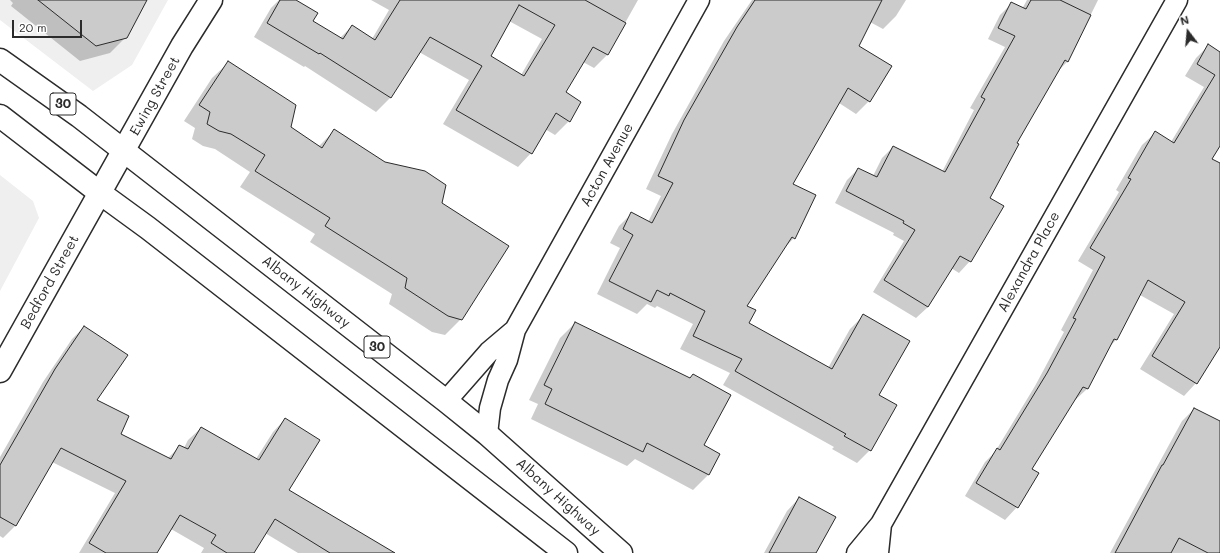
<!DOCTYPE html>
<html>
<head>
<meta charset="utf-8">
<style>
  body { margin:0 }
  #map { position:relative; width:1220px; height:553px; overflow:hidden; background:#fff; font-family:Mali,sans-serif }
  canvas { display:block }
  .north { position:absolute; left:1168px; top:12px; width:40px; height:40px; -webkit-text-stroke:3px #fff; paint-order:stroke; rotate:344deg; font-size:11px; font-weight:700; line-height:16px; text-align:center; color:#2b2b2b }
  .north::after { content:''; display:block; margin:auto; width:14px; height:18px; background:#2b2b2b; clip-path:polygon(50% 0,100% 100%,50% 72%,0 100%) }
  .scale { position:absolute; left:12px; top:20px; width:70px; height:18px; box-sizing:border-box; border:2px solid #2b2b2b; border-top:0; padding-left:5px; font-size:12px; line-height:14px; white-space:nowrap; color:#2b2b2b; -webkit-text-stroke:3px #fff; paint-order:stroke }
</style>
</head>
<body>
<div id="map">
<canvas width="1220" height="553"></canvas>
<div class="north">N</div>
<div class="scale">20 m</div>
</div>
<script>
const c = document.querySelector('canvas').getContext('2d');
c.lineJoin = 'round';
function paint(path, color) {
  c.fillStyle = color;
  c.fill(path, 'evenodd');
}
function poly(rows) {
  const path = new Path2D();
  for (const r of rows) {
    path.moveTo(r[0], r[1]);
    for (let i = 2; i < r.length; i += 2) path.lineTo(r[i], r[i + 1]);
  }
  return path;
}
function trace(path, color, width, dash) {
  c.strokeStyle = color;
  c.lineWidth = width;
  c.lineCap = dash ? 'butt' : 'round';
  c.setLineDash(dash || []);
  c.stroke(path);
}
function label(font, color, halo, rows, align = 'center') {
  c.font = font + ' Mali,sans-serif';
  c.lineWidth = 3;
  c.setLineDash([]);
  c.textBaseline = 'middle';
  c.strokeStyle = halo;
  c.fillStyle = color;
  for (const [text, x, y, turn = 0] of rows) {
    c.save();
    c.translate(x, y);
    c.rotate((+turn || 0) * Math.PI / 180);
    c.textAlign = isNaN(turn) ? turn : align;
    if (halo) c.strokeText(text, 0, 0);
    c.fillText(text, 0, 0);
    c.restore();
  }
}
const built = poly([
  [0,0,168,0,132,65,93,91,0,20],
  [0,175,33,201,39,218,0,291]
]);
const shadow = poly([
  [10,0,146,0,126,37,110,53,80,61,11,6,13,3],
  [279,0,294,0,312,21,340,38,352,26,372,39,389,10,371,0,638,0,607,55,594,68,583,62,564,93,569,121,555,135,545,129,531,153,518,167,443,124,469,80,419,52,390,98,376,112,305,66,304,67,254,37,271,8],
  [509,21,542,39,521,75,489,56],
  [752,0,906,0,896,16,883,29,870,22,857,46,869,101,856,114,839,103,792,184,794,238,782,250,746,307,748,324,828,368,850,329,863,316,878,396,870,450,857,463,832,449,834,447,723,385,730,373,680,349,693,324,657,306,655,308,647,304,637,314,597,294,620,248,610,243,619,226,632,213,648,222,661,196,646,189,672,134,724,41],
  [1027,0,1098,0,1068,61,1057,72,1016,143,989,199,1002,206,970,261,959,273,951,268,928,307,916,318,873,292,904,241,893,235,894,233,835,203,847,180,858,169,873,176,882,158,893,147,942,172,974,110,970,108,1005,47,988,39,1000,15,1011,4,1022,9],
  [1208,46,1220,53,1220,144,1211,159,1220,164,1220,345,1196,383,1184,396,1140,369,1174,314,1140,295,1116,340,1108,348,1087,389,1074,401,1073,400,1031,469,1017,507,1005,520,965,496,985,462,995,452,1035,386,1064,332,1061,330,1093,270,1078,261,1119,192,1116,190,1142,145,1155,133,1171,142,1204,87,1185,76,1196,58],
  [228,63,290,128,319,146,334,131,441,204,461,319,445,335,432,332,389,304,392,294,310,242,315,234,240,187,250,172,215,149,203,146,192,139,195,128,184,121,212,78],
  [575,323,689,379,693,375,703,445,719,454,708,475,693,490,635,459,627,466,531,419,538,404,529,400,560,338],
  [84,327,96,401,119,434,168,458,180,446,184,448,188,440,201,428,256,459,273,432,285,419,288,490,393,553,298,553,265,533,253,553,201,553,204,548,171,529,156,553,79,553,115,493,52,462,15,526,3,538,0,536,0,457,43,382,72,339],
  [1194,409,1220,422,1220,553,1110,553,1182,421],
  [799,498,815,553,764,553,787,511]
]);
const building = poly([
  [38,0,147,0,127,38,96,46,38,0],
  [280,0,296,0,318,13,313,21,343,39,352,25,375,40,400,0,585,0,626,23,608,55,593,47,566,92,581,102,570,122,556,113,532,154,456,110,482,66,430,37,391,98,320,53,319,54,267,23,280,0],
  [519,5,555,25,524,76,491,56,519,5],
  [755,0,882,0,859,46,892,66,870,102,848,88,793,184,816,195,795,239,792,237,747,306,756,310,749,323,832,369,863,314,910,341,879,395,897,405,871,451,844,436,846,434,735,371,742,359,693,336,705,311,670,293,669,296,657,290,651,302,609,281,633,235,623,229,631,212,652,223,673,183,658,176,684,120,737,27,755,0],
  [1031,0,1060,0,1091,15,1068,62,1065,60,1017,143,1019,144,990,198,1004,206,971,262,960,256,928,307,884,280,915,230,903,223,904,221,846,191,858,168,877,177,893,146,945,172,985,99,981,97,1015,36,998,28,1011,2,1026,9,1031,0],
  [1208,44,1220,52,1220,146,1212,159,1220,163,1220,347,1197,384,1152,356,1185,302,1148,280,1117,340,1114,339,1088,389,1083,387,1032,469,1039,473,1018,508,976,483,997,448,1000,450,1047,373,1076,319,1073,318,1105,257,1090,248,1131,179,1128,178,1155,131,1174,143,1215,75,1197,64,1208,44],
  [228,61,296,105,291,127,322,148,334,129,385,162,425,171,446,185,442,203,509,246,462,320,448,316,405,288,407,278,325,226,330,218,255,171,265,155,231,134,219,131,207,124,210,112,199,105,228,61],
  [575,322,690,378,693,374,731,395,704,445,720,454,709,475,647,443,643,452,545,404,552,389,544,385,575,322],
  [84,326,128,355,97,400,129,416,121,434,171,459,179,445,188,449,201,427,259,460,285,418,320,440,289,490,395,553,330,553,275,519,254,553,227,553,211,543,216,535,180,515,157,553,106,553,89,543,126,481,61,448,16,526,0,517,0,465,55,369,84,326],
  [1194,408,1220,421,1220,553,1208,553,1179,538,1171,553,1115,553,1162,465,1163,465,1194,408],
  [799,497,836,517,816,553,769,553,799,497]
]);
const street = poly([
  [446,401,489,352,515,330],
  [487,434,490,408,498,380,507,360,515,330,699,0],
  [857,553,881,524,1177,0],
  [878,553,881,524]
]);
const secondary = poly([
  [0,371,182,46,211,0]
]);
const highway = poly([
  [0,60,79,116,446,401,487,434,621,553],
  [0,116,100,193,148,228,566,553]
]);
const shields = [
  [63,104,26],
  [377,347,26]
];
const shieldNames = [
  ["30",63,104],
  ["30",377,347]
];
const streetNames = [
  ["Ewing Street",155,96,-61],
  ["Acton Avenue",607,165,-61],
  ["Alexandra Place",1029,262,-61],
  ["Bedford Street",50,282,-61],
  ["Albany Highway",306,292,38],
  ["Albany Highway",558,497,42]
];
paint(built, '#efefef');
paint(shadow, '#0003');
paint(building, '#cbcbcb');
trace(building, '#2b2b2b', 1);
trace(street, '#2b2b2b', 23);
trace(secondary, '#2b2b2b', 25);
trace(highway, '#2b2b2b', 25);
trace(street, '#fff', 20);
trace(secondary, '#fff', 22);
trace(highway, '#fff', 22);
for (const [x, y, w] of shields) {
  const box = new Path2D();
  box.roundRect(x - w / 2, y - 11, w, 22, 3);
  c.fillStyle = '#fff';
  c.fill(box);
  trace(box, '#2b2b2b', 1);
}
label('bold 13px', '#2b2b2b', null, shieldNames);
label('14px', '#2b2b2b', '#fff', streetNames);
</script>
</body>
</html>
